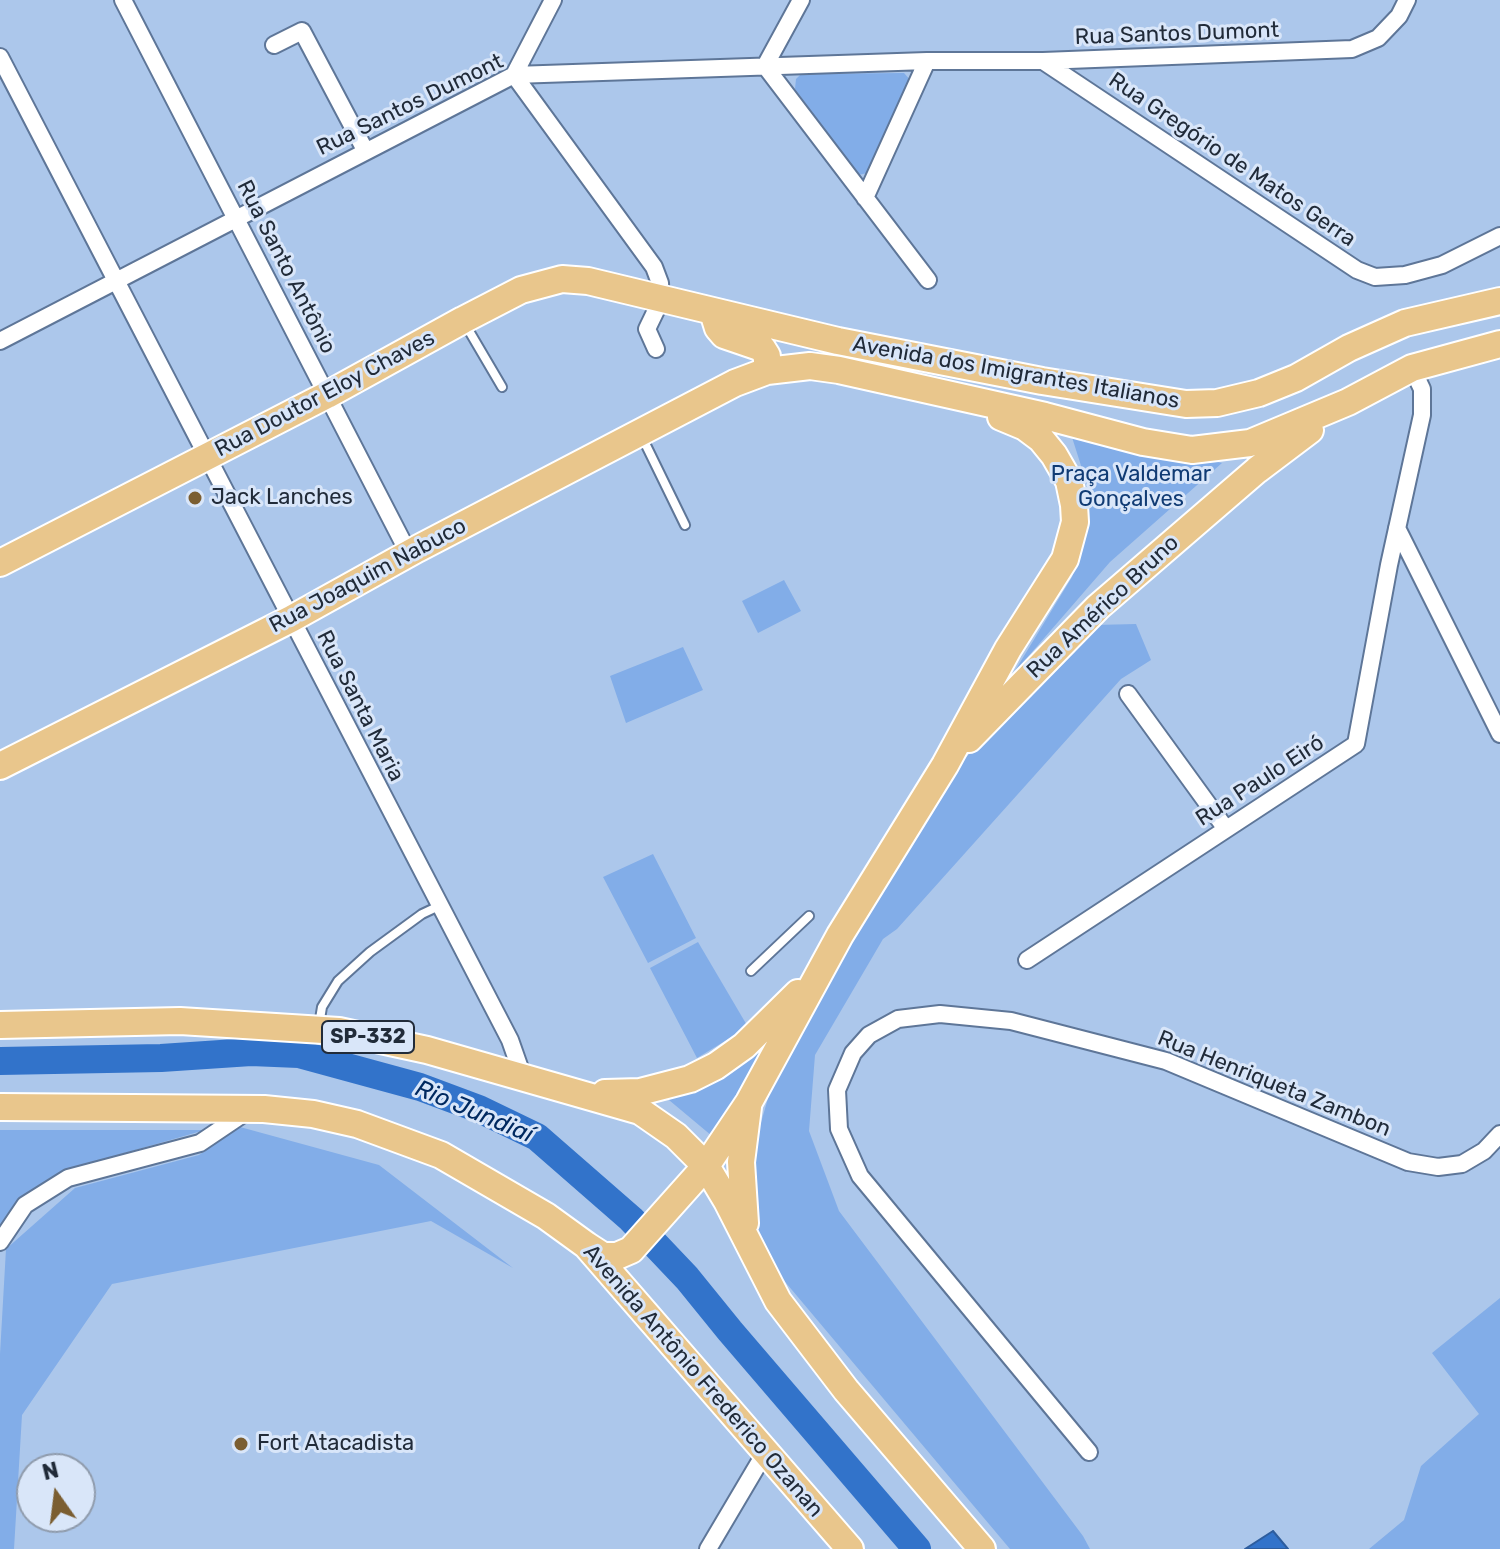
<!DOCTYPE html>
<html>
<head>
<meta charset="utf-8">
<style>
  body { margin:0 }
  #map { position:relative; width:1500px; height:1549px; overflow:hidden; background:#acc7eb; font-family:Rubik,sans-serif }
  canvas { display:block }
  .north { position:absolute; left:16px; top:1453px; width:80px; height:80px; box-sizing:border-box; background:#d9e6f9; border:2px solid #8f9bac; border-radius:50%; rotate:346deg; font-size:22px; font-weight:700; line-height:32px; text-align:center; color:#212b39 }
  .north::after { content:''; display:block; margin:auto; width:28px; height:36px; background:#7b5e31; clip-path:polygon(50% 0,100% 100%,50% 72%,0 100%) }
</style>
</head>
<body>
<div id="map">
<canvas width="1500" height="1549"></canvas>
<div class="north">N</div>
</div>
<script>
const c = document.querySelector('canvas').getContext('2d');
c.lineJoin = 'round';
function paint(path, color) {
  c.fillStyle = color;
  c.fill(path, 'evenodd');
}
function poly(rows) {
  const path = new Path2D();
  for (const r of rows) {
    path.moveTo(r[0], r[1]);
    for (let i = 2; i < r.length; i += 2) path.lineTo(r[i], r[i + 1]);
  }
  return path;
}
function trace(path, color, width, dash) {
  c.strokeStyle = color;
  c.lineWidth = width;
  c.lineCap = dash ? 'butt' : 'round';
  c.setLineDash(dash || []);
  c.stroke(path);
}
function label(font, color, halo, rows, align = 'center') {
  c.font = font + ' Rubik,sans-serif';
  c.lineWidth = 6;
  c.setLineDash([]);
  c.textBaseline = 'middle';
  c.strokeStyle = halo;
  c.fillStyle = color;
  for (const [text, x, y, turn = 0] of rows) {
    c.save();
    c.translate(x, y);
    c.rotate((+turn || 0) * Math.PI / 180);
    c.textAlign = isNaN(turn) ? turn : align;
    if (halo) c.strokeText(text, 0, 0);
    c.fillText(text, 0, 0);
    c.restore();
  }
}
const green = poly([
  [904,73,911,81,868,173,858,175,795,89,796,79,801,74],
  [1070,431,1222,463,1110,562,1013,674,1072,577,1084,540,1091,497],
  [784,580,801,611,758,633,742,601],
  [1136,624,1151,660,1121,679,897,929,883,939,815,1055,809,1131,839,1211,1083,1536,1090,1549,1010,1549,760,1252,749,1164,773,1081,876,897,957,767,1076,640,1095,625],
  [683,647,703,690,626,723,610,676],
  [653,854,696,938,648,963,603,877],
  [698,942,748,1027,697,1058,650,968],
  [781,1024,712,1136,663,1095],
  [240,1127,379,1165,513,1268,431,1221,112,1284,22,1415,14,1549,0,1549,0,1354,6,1249,75,1188,199,1155],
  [0,1130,205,1130,66,1170,23,1198,0,1231],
  [1500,1298,1500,1549,1369,1549,1404,1520,1421,1466,1479,1414,1432,1353]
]);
const water = poly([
  [1273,1531,1288,1549,1245,1549,1273,1531]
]);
const river = poly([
  [0,1061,161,1058,251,1052,299,1054,420,1087,479,1109,537,1137,631,1219,687,1278,730,1331,917,1549]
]);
const lane = poly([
  [465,324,502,387],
  [642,437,685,525],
  [751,971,809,916],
  [319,1025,322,1007,338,981,370,952,422,914,439,906]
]);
const street = poly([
  [123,0,409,554],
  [801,0,765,66,928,280],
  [274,45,302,31,365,150],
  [0,57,510,1040,523,1077],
  [1043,61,1357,270,1375,277,1405,275,1442,265,1500,236],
  [514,75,654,267,660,283,661,300,647,329,656,349],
  [514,75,553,0],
  [865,198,927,61],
  [0,341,514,75,927,61,1043,61,1352,49,1378,38,1399,16,1407,0],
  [1397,528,1500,734],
  [1128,694,1226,829],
  [1027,960,1356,744,1389,565,1422,415,1422,389,1412,368],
  [0,1242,25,1205,68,1178,200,1143,249,1110],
  [1089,1452,860,1176,839,1129,837,1090,853,1053,869,1035,898,1019,940,1014,1011,1021,1166,1061,1408,1162,1438,1167,1462,1164,1484,1151,1500,1134],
  [708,1549,766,1451]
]);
const primary = poly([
  [713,312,718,328,724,335,762,348,767,356,767,371],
  [0,563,327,395,463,320,521,290,562,279,588,281,838,341,1042,381,1186,404,1217,403,1259,393,1296,378,1349,348,1405,323,1500,301],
  [969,739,1098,607,1257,470,1310,430],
  [0,766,291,619,417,549,735,383,767,371,810,366,839,370,1045,416,1143,442,1192,450,1250,443,1348,402,1412,368,1500,344],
  [0,1025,180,1021,339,1031,427,1050,640,1111,676,1136,706,1166,727,1201,778,1301,846,1390,982,1549],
  [605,1093,640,1092,690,1079,716,1066,744,1046,798,993],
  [0,1107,264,1109,313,1114,357,1124,441,1155,546,1216,586,1245,850,1549],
  [745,1223,741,1162,748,1107],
  [586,1245,603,1256,617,1256,631,1250,706,1166,749,1102,840,935,945,765,1008,649,1065,559,1075,522,1074,505,1069,481,1054,455,1041,439,1025,427,1001,417]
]);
const markers = [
  [195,498,8,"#7b5e31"],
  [241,1444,8,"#7b5e31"]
];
const shields = [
  [368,1037,92]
];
const shieldNames = [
  ["SP-332",368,1037]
];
const streetNames = [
  ["Rua Santos Dumont",1177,34,-2],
  ["Rua Santos Dumont",410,105,-26],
  ["Rua Gregório de Matos Gerra",1232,160,34],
  ["Rua Santo Antônio",286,267,63],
  ["Avenida dos Imigrantes Italianos",1016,373,10],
  ["Rua Doutor Eloy Chaves",325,394,-28],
  ["Rua Joaquim Nabuco",368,576,-28],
  ["Rua Américo Bruno",1103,607,-43],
  ["Rua Santa Maria",360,706,63],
  ["Rua Paulo Eiró",1260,781,-33],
  ["Rua Henriqueta Zambon",1274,1084,22],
  ["Avenida Antônio Frederico Ozanan",703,1381,49]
];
const parkNames = [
  ["Praça Valdemar",1131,475],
  ["Gonçalves",1131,500]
];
const poiNames = [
  ["Jack Lanches",211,498],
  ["Fort Atacadista",257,1444]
];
const waterNames = [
  ["Rio Jundiaí",474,1112,23]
];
paint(green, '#82ade8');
paint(water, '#3273ca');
trace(water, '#2d5d9e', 2);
trace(river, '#3273ca', 28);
trace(lane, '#5e7698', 12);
trace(street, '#5e7698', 20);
trace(primary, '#fff', 30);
trace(lane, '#fff', 8);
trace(street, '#fff', 16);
trace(primary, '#e9c68c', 26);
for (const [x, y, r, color] of markers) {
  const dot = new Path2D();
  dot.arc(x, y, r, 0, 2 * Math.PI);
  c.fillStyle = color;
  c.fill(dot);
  trace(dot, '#d9e6f9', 3);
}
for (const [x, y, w] of shields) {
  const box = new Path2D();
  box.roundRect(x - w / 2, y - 16, w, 32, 6);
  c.fillStyle = '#d9e6f9';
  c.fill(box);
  trace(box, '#212b39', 2);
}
label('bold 20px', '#212b39', null, shieldNames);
label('22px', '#212b39', '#d9e6f9', streetNames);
label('22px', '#103b74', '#d9e6f9', parkNames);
label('22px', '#212b39', '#d9e6f9', poiNames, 'left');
label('italic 24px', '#002960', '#d9e6f9', waterNames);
</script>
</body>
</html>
